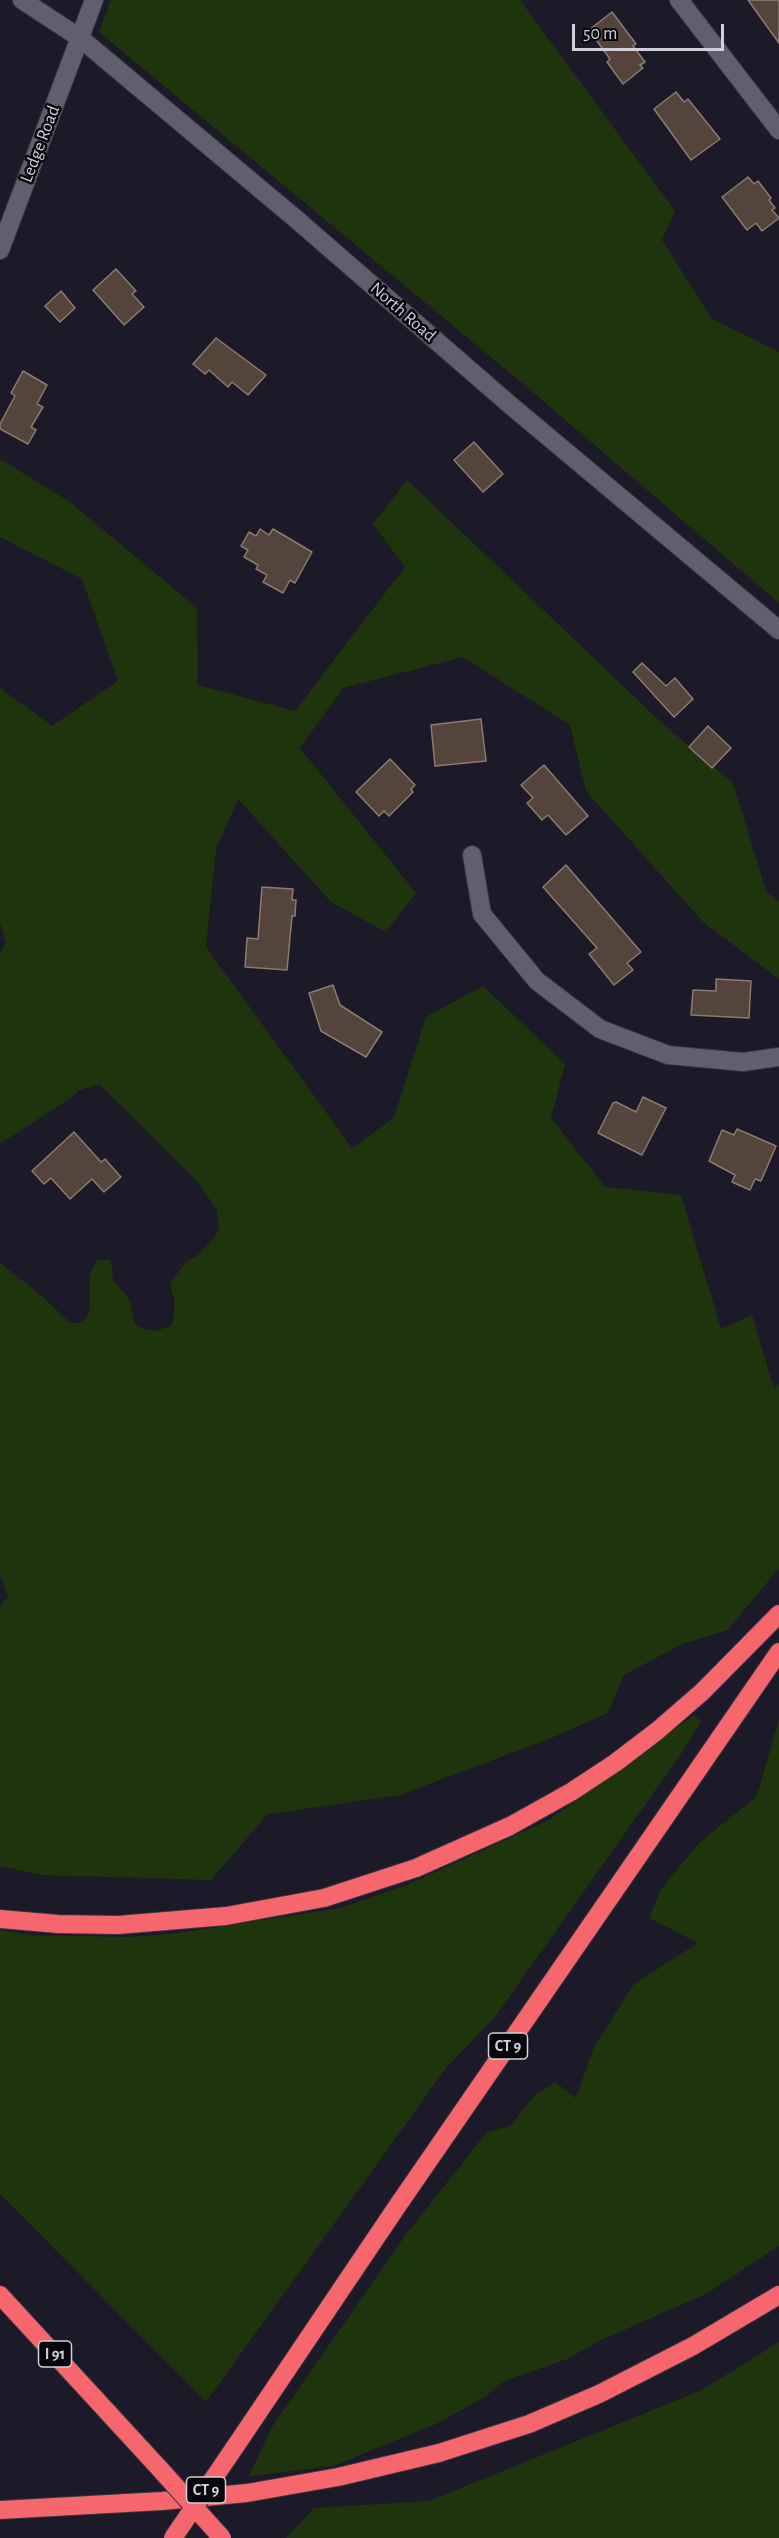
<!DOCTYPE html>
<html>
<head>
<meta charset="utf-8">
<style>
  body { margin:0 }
  #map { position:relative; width:779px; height:2538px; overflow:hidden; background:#1c1a28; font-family:"Alegreya Sans",sans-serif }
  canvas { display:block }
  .scale { position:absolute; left:572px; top:24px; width:152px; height:27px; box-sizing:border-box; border:3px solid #d1d0da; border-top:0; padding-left:8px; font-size:18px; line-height:21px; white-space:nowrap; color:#d1d0da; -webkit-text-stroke:4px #07060b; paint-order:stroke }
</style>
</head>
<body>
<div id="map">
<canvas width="779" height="2538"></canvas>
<div class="scale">50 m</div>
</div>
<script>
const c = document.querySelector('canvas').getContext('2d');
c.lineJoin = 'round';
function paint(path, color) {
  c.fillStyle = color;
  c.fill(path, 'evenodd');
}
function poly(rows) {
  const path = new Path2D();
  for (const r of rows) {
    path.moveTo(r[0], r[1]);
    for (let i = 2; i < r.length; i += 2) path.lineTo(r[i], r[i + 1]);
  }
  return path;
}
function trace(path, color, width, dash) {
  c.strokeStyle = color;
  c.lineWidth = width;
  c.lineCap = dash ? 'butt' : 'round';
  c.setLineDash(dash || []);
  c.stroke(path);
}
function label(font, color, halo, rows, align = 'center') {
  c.font = font + ' "Alegreya Sans",sans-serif';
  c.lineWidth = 5;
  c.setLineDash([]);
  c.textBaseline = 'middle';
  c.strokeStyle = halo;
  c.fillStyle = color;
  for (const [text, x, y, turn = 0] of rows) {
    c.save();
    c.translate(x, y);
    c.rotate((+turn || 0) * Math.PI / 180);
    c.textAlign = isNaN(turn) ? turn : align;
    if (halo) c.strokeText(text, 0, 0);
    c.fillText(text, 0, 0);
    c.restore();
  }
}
const green = poly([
  [111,0,520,0,675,211,662,240,712,319,779,352,779,603,522,383,99,32],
  [0,459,70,502,197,608,198,685,295,711,405,567,373,524,407,480,663,724,733,783,766,891,779,902,779,979,703,922,586,791,570,725,463,657,343,688,300,748,416,893,386,932,331,902,238,799,216,849,206,947,352,1148,394,1118,426,1017,483,986,565,1064,551,1118,605,1187,681,1195,721,1329,752,1315,774,1388,779,1384,779,1568,728,1630,682,1644,624,1675,608,1713,549,1739,400,1795,268,1814,211,1880,42,1875,0,1866,0,1606,8,1596,0,1574,0,1263,42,1296,70,1323,78,1323,84,1320,89,1313,90,1274,97,1260,108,1260,111,1261,113,1280,129,1299,134,1322,143,1329,155,1331,171,1326,173,1322,175,1303,170,1283,185,1263,198,1255,214,1238,219,1228,217,1210,195,1179,99,1084,80,1090,69,1099,0,1144,0,953,6,943,0,923,0,688,52,726,118,681,82,579,0,537],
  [694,1715,701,1722,681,1754,495,2017,446,2068,206,2402,0,2194,0,1930,33,1935,128,1937,178,1933,340,1908,407,1885,549,1820],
  [779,1719,779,2246,706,2294,601,2340,567,2359,504,2381,485,2397,436,2424,333,2466,249,2476,272,2427,407,2233,487,2132,510,2126,535,2095,555,2082,576,2098,594,2047,634,1984,698,1943,649,1918,661,1889,700,1842,757,1796],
  [779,2342,779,2538,286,2538,314,2508,429,2501,702,2390]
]);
const building = poly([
  [748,0,779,0,779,43,748,0],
  [612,12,636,44,633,46,645,62,640,65,643,68,623,84,607,62,610,59,589,30,612,12],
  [676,92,684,102,688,99,720,139,691,160,654,109,676,92],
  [748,177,754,184,758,181,771,198,769,200,775,208,772,210,779,218,762,231,756,223,747,230,722,197,748,177],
  [116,269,136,291,132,294,144,307,124,325,93,290,116,269],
  [61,291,75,308,60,322,45,306,61,291],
  [216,338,266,375,248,395,232,382,228,387,209,370,205,374,193,364,216,338],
  [23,371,47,385,37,404,43,407,31,427,36,430,28,444,0,429,0,424,15,396,11,393,23,371],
  [474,442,503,474,483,492,454,460,474,442],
  [260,529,269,535,273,529,312,552,295,583,290,580,283,593,263,582,267,575,256,569,258,565,244,557,248,550,241,546,249,532,256,536,260,529],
  [642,663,666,686,675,678,693,699,674,717,633,672,642,663],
  [481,719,486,761,435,766,431,725,481,719],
  [708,726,731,748,712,768,689,747,708,726],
  [390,759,415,785,411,789,413,792,389,816,384,811,379,816,356,792,390,759],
  [544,765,588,816,566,835,548,815,542,820,527,803,533,798,521,785,544,765],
  [566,865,641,952,627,963,633,970,614,985,589,954,597,948,543,887,566,865],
  [262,887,293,889,292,900,296,900,295,916,292,916,287,970,245,967,247,938,258,939,262,887],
  [716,979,751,981,749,1018,691,1015,693,990,716,991,716,979],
  [333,985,340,1005,382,1032,366,1057,321,1031,309,993,333,985],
  [643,1097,666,1108,642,1155,598,1133,613,1103,616,1102,636,1112,643,1097],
  [737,1129,776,1146,761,1181,755,1179,750,1190,732,1182,735,1175,709,1161,722,1130,734,1135,737,1129],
  [74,1132,101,1162,105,1159,121,1177,104,1192,92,1179,70,1199,51,1178,44,1184,32,1171,74,1132]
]);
const minor = poly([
  [22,0,80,38,296,219,509,404,779,630],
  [679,0,779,130],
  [0,250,94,0],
  [472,855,482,914,537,981,600,1029,668,1055,743,1062,779,1057]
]);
const highway = poly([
  [0,1919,58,1924,118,1925,226,1916,324,1898,416,1868,510,1826,571,1792,615,1763,657,1731,702,1692,779,1614],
  [0,2295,160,2469],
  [239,2441,396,2208,779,1652],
  [0,2510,162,2501,247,2493,338,2477,439,2453,529,2424,599,2394,693,2346,779,2295]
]);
const highwayBridge = poly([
  [160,2469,222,2538],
  [173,2538,239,2441]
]);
const shields = [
  [508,2046,39],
  [55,2354,33],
  [206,2490,39]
];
const shieldNames = [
  ["CT 9",508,2046],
  ["I 91",55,2354],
  ["CT 9",206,2490]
];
const streetNames = [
  ["Ledge Road",40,144,-69],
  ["North Road",403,312,41]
];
paint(green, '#1e340c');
paint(building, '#54443c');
trace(building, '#8c7b71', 1.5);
trace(minor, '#373640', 20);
trace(highway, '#373640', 20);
trace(minor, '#605f6f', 18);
trace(highway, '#f6666d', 18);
trace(highwayBridge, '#373640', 20, []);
trace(highwayBridge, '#f6666d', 18);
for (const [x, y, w] of shields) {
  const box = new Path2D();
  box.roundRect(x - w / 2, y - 13, w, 26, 4.5);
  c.fillStyle = '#07060b';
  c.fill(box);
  trace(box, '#d1d0da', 1.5);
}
label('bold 16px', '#d1d0da', null, shieldNames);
label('18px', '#d1d0da', '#07060b', streetNames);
</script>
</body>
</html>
